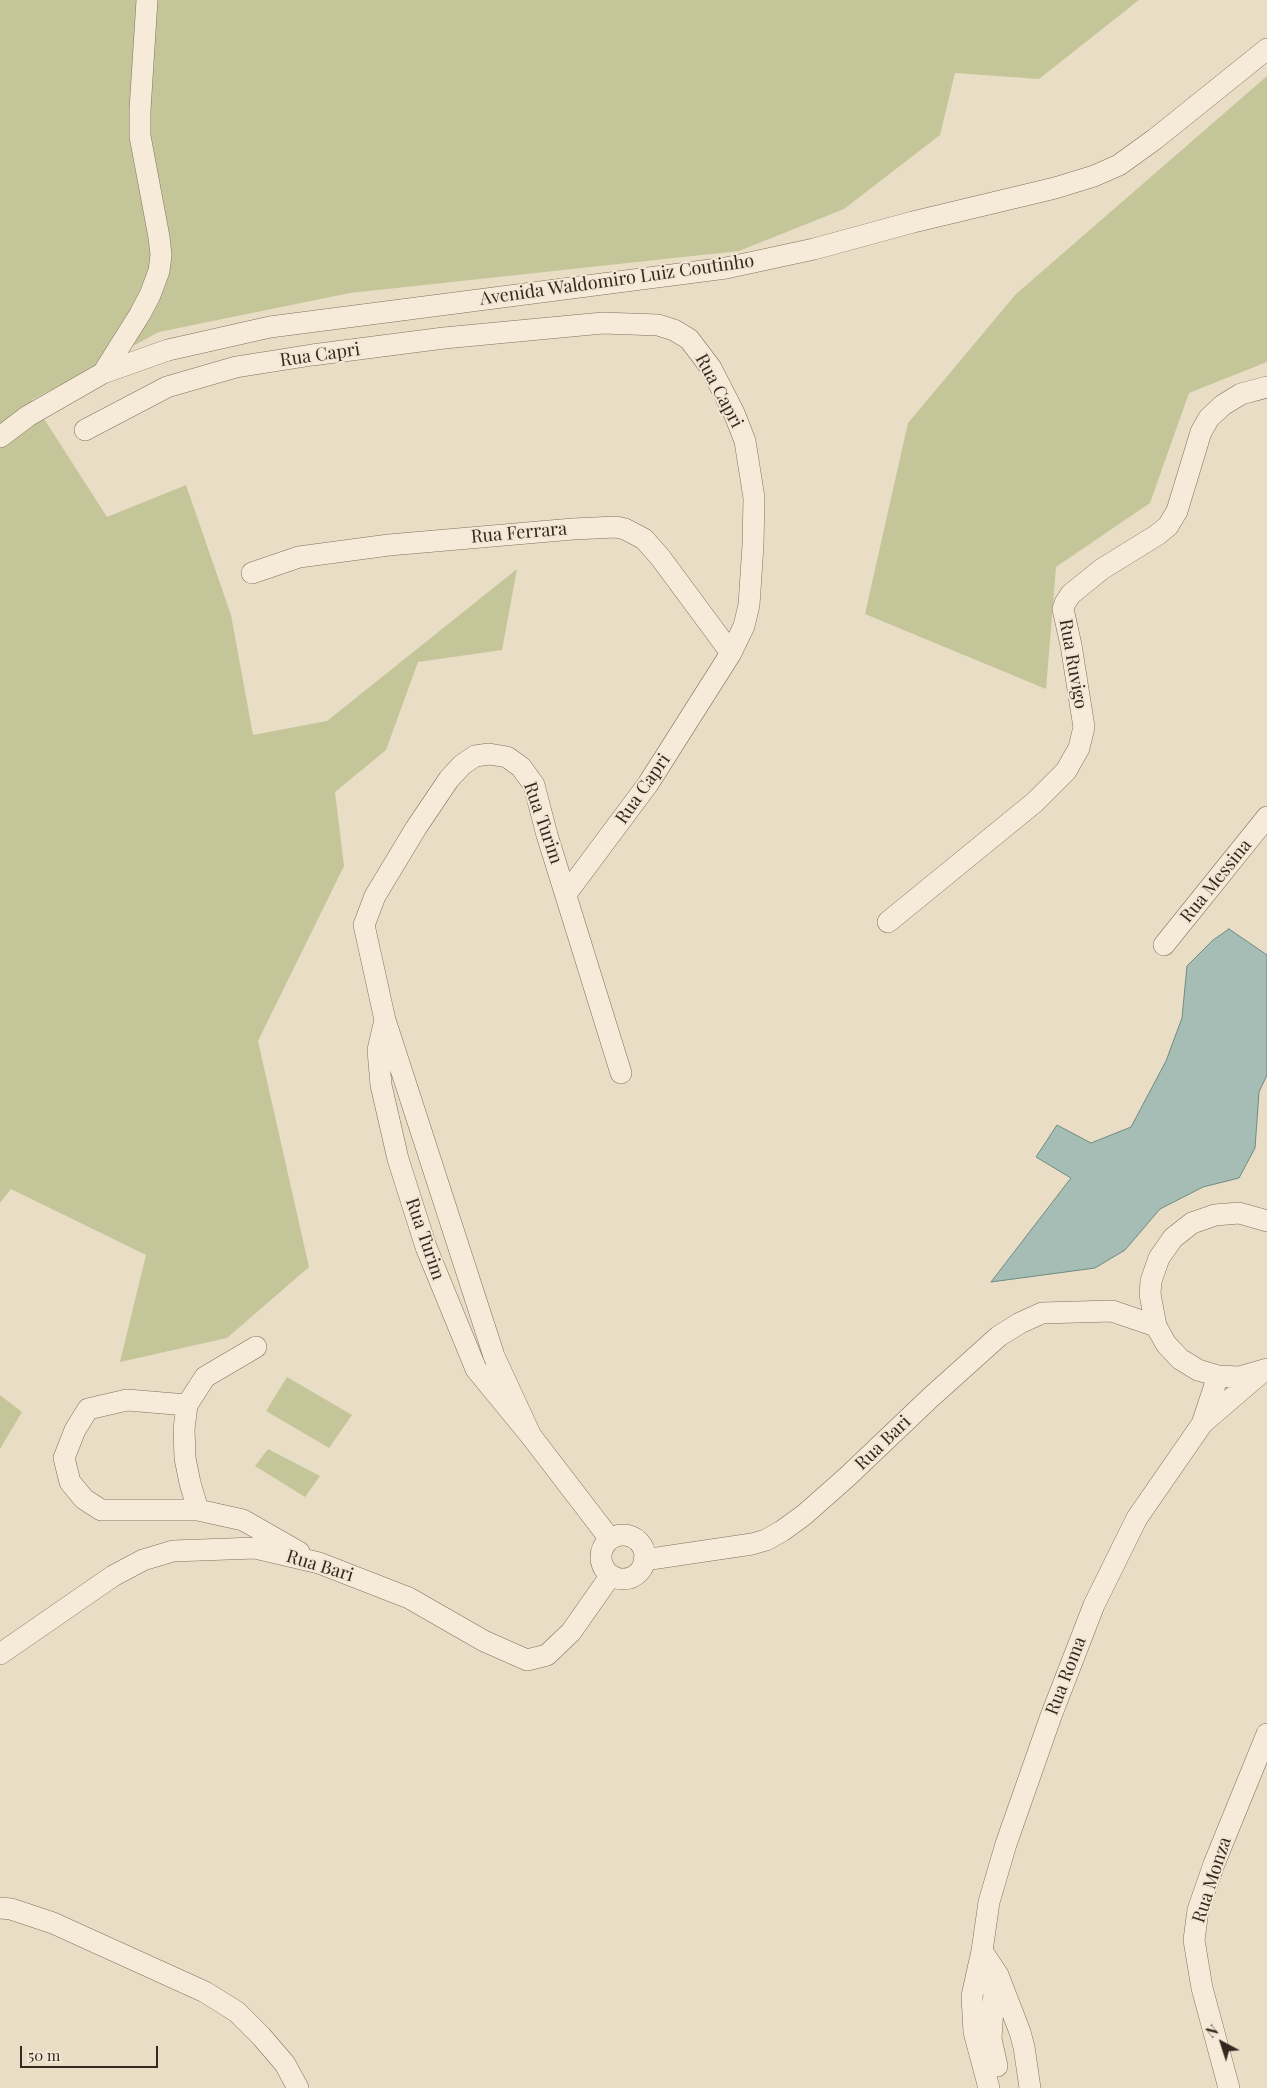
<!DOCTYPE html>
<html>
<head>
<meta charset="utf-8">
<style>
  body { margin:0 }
  #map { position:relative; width:1267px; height:2088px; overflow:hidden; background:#e9ddc5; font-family:"Playfair Display",serif }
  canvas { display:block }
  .north { position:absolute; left:1197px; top:2018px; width:50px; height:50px; -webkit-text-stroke:4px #f2e7d4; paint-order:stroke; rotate:320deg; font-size:14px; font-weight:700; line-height:20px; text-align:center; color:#34281f }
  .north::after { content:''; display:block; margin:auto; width:18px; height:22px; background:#34281f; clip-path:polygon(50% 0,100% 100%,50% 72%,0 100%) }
  .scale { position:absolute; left:20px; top:2046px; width:138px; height:22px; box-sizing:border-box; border:2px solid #34281f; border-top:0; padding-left:6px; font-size:15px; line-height:18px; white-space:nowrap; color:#34281f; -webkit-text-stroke:4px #f2e7d4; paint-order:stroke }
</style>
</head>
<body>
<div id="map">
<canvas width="1267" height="2088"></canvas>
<div class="north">N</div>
<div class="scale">50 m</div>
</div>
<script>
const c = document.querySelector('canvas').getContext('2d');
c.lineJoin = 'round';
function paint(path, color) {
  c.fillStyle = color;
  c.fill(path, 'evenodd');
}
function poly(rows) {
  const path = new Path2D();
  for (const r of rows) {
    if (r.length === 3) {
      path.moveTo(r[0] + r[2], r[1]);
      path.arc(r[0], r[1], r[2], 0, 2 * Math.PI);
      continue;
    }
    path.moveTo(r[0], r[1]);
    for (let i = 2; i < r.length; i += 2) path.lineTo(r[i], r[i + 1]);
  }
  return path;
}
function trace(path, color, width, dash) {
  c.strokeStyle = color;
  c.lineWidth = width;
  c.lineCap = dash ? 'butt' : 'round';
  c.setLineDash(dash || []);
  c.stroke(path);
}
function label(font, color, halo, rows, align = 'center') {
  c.font = font + ' "Playfair Display",serif';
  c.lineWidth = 4;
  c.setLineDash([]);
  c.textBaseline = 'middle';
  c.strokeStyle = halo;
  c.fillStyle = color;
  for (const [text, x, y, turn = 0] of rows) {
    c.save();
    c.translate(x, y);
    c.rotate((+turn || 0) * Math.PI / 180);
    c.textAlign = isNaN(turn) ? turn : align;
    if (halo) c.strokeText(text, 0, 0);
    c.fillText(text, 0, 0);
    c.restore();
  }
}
const green = poly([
  [0,0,1139,0,1039,79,955,73,940,135,844,209,739,251,350,293,159,332,32,400,107,517,186,485,231,615,253,735,327,721,517,569,502,650,418,662,386,750,335,792,344,866,258,1041,309,1267,227,1338,120,1362,146,1255,11,1189,0,1203],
  [1267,76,1267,362,1189,393,1150,503,1056,567,1046,689,865,614,908,423,1016,294],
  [287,1377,352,1415,329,1448,266,1411],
  [0,1395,22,1412,0,1449],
  [268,1449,320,1476,305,1497,255,1466]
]);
const water = poly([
  [1229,929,1267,955,1267,1075,1259,1092,1255,1148,1239,1178,1203,1187,1160,1209,1125,1250,1095,1268,991,1282,1071,1178,1036,1157,1057,1125,1091,1143,1131,1127,1166,1061,1182,1018,1187,966,1213,940,1229,929]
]);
const minor = poly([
  [103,373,140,314,150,295,159,271,161,255,159,237,140,136,140,110,147,0],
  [85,430,167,387,236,367,312,355,444,338,603,323,658,325,674,330,689,339,711,368,734,413,745,441,754,498,753,545,749,605,744,626,731,653,648,784,566,894],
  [0,437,28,416,103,373,168,350,270,327,726,268,814,249,913,222,1055,188,1094,176,1119,165,1155,139,1267,49],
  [252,573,299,557,389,545,573,529,616,527,625,529,644,539,660,557,731,653],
  [888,922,1035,802,1066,771,1079,748,1084,727,1071,645,1063,609,1065,603,1071,594,1102,569,1157,535,1168,526,1177,511,1201,432,1209,418,1223,405,1241,394,1267,387],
  [1164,945,1267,817],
  [385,1020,378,1050,381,1085,398,1159,426,1247,476,1369,531,1436,610,1539],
  [1267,1221,1239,1213,1215,1215,1192,1223,1173,1238,1159,1258,1151,1281,1150,1294,1156,1326,1166,1344,1180,1359,1198,1370,1218,1376,1239,1377,1267,1369],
  [187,1405,205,1377,256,1347],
  [1204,1422,1261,1373],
  [531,1436,494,1356,385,1020,364,925,375,896,416,828,449,779,462,765,475,756,489,754,507,757,521,767,534,785,547,835,621,1073],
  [198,1510,190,1483,185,1458,184,1429,187,1405,127,1400,88,1409,75,1430,64,1458,70,1482,84,1499,101,1510,198,1510,243,1520,299,1552],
  [623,1557,22],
  [644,1560,752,1544,766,1540,782,1531,804,1515,847,1477,930,1398,999,1336,1020,1323,1042,1313,1112,1311,1156,1326],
  [0,1654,113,1576,143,1560,173,1551,255,1548,319,1563,409,1598,484,1641,527,1660,547,1655,571,1632,611,1575],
  [0,1908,11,1909,53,1923,205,1992,237,2012,261,2036,285,2064,298,2088],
  [982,1951,998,1975,1020,2032,1024,2047,1030,2088],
  [989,1976,994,1992,991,2039,997,2066],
  [989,2088,974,2032,972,1996,982,1951,989,1902,1006,1844,1051,1716,1094,1605,1137,1518,1202,1424,1218,1376],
  [1229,2088,1202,1988,1194,1940,1198,1910,1214,1864,1267,1734]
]);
const streetNames = [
  ["Avenida Waldomiro Luiz Coutinho",617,280,-8],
  ["Rua Capri",320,355,-8],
  ["Rua Capri",719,391,62],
  ["Rua Ferrara",519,533,-5],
  ["Rua Ruvigo",1073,664,80],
  ["Rua Capri",643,789,-55],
  ["Rua Turim",543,823,71],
  ["Rua Messina",1216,881,-51],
  ["Rua Turim",425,1239,71],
  ["Rua Bari",883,1443,-44],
  ["Rua Bari",320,1566,17],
  ["Rua Roma",1066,1676,-69],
  ["Rua Monza",1212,1880,-72]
];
paint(green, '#c4c69a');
paint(water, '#a6bdb5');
trace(water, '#6e8b82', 1);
trace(minor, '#836f5d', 22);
trace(minor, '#f5ebd8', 21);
label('18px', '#34281f', '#f2e7d4', streetNames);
</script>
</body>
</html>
